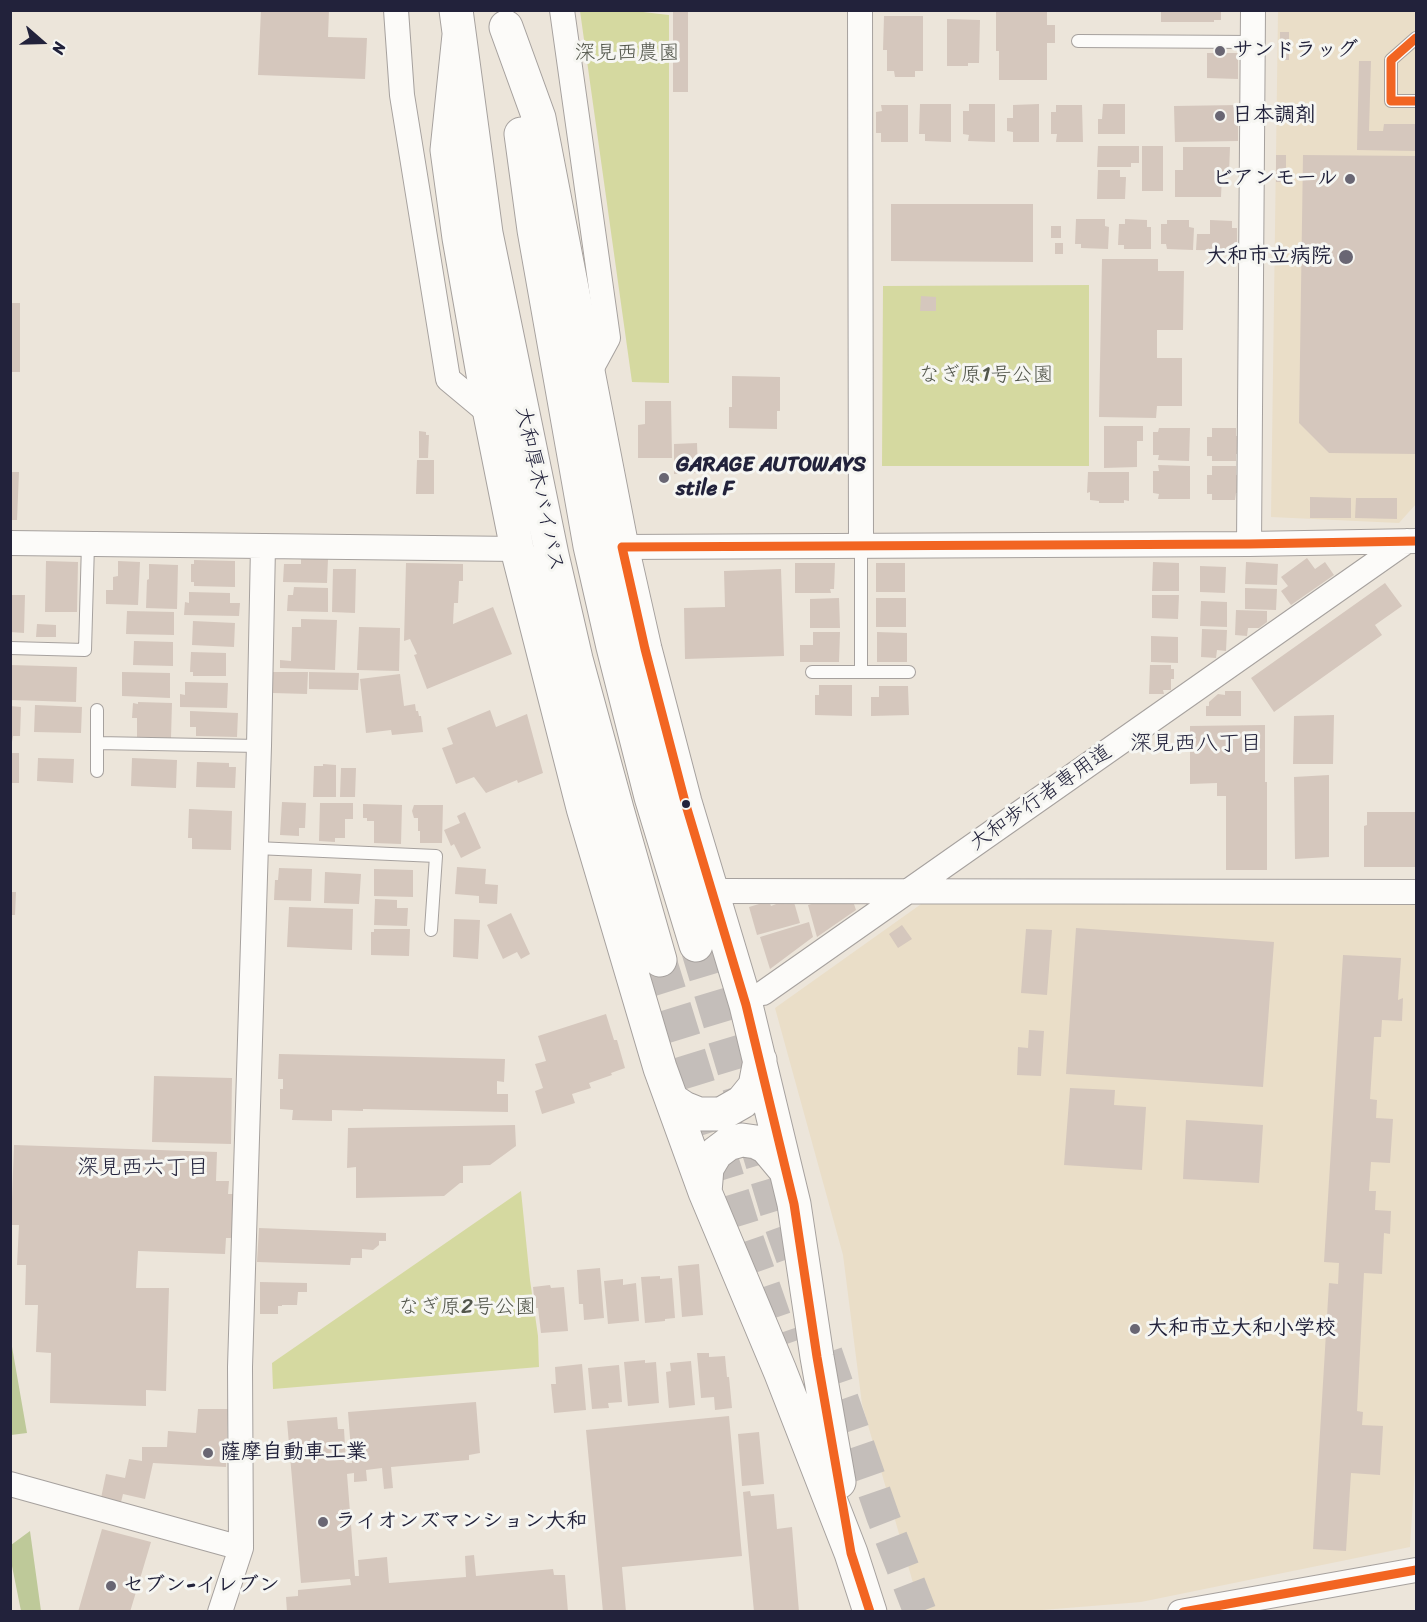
<!DOCTYPE html>
<html>
<head>
<meta charset="utf-8">
<style>
  body { margin:0 }
  #map { position:relative; width:1427px; height:1622px; overflow:hidden; background:#ece5da; font-family:Sriracha,sans-serif }
  canvas { display:block }
  .frame { position:absolute; inset:0; border:12px solid #22223b; pointer-events:none }
  .north { position:absolute; left:12px; top:12px; width:60px; height:60px; -webkit-text-stroke:4px #f6f6f2; paint-order:stroke; rotate:110deg; font-size:16px; font-weight:700; line-height:24px; text-align:center; color:#22223b }
  .north::after { content:''; display:block; margin:auto; width:21px; height:27px; background:#22223b; clip-path:polygon(50% 0,100% 100%,50% 72%,0 100%) }
</style>
</head>
<body>
<div id="map">
<canvas width="1427" height="1622"></canvas>
<div class="frame"></div>
<div class="north">N</div>
</div>
<script>
const c = document.querySelector('canvas').getContext('2d');
c.lineJoin = 'round';
function paint(path, color) {
  c.fillStyle = color;
  c.fill(path, 'evenodd');
}
function poly(rows) {
  const path = new Path2D();
  for (const r of rows) {
    path.moveTo(r[0], r[1]);
    for (let i = 2; i < r.length; i += 2) path.lineTo(r[i], r[i + 1]);
  }
  return path;
}
function trace(path, color, width, dash) {
  c.strokeStyle = color;
  c.lineWidth = width;
  c.lineCap = dash ? 'butt' : 'round';
  c.setLineDash(dash || []);
  c.stroke(path);
}
function label(font, color, halo, rows, align = 'center') {
  c.font = font + ' Sriracha,"Klee One",sans-serif';
  c.lineWidth = 6;
  c.setLineDash([]);
  c.textBaseline = 'middle';
  c.strokeStyle = halo;
  c.fillStyle = color;
  for (const [text, x, y, turn = 0] of rows) {
    c.save();
    c.translate(x, y);
    c.rotate((+turn || 0) * Math.PI / 180);
    c.textAlign = isNaN(turn) ? turn : align;
    if (halo) c.strokeText(text, 0, 0);
    c.fillText(text, 0, 0);
    c.restore();
  }
}
const built = poly([
  [1278,11,1416,11,1416,504,1399,523,1271,517],
  [1416,901,1416,1452,1410,1547,1141,1602,1030,1611,921,1611,862,1404,843,1255,775,1008,924,902]
]);
const green = poly([
  [626,10,669,15,669,383,632,382,580,11],
  [1089,285,1089,466,882,466,883,286],
  [521,1191,530,1280,538,1336,539,1367,273,1389,272,1363]
]);
const forest = poly([
  [11,1341,27,1433,11,1435,10,1435],
  [30,1531,41,1611,21,1611,11,1561,11,1545]
]);
const building = poly([
  [261,10,329,10,328,37,367,38,365,79,258,75],
  [673,10,688,10,688,92,673,92],
  [996,10,1047,10,1047,25,1055,25,1055,43,1047,43,1047,80,999,80,999,51,996,51],
  [1161,10,1221,10,1221,20,1214,20,1214,22,1161,22],
  [884,16,923,16,923,71,915,71,915,77,895,77,894,71,887,71,887,50,883,50],
  [947,19,980,20,979,63,968,63,968,66,947,66],
  [1280,32,1289,32,1289,60,1280,60],
  [1207,53,1238,53,1238,79,1207,78],
  [1359,61,1371,61,1369,131,1383,131,1384,124,1416,124,1416,151,1357,150],
  [920,104,951,104,951,142,925,141,925,134,919,134],
  [969,104,995,104,995,142,968,141,969,135,963,134,963,111,969,111],
  [1039,104,1039,142,1013,142,1013,132,1007,131,1007,118,1013,118,1013,105],
  [1103,104,1125,104,1125,134,1098,134,1098,119,1102,119],
  [881,105,908,105,908,142,881,142,881,133,876,133,876,112,882,111],
  [1056,105,1082,105,1083,142,1056,142,1057,134,1051,134,1051,112,1056,112],
  [1238,105,1238,141,1175,142,1174,106],
  [1098,146,1139,146,1139,163,1131,163,1131,167,1097,167],
  [1142,146,1163,146,1163,191,1142,191],
  [1183,147,1230,147,1229,174,1222,174,1221,197,1175,197,1175,170,1183,170],
  [1276,155,1286,155,1286,182,1276,182],
  [1303,155,1416,156,1416,454,1329,453,1299,423],
  [1098,170,1120,170,1120,177,1126,177,1125,199,1097,199],
  [891,204,1033,204,1033,262,891,261],
  [1076,219,1105,219,1105,226,1109,227,1108,249,1081,248,1081,244,1075,244],
  [1125,219,1147,220,1147,227,1151,227,1151,249,1124,249,1124,245,1118,245,1119,224,1125,224],
  [1167,220,1189,220,1189,227,1194,228,1193,250,1167,249,1166,244,1161,244,1161,224,1167,224],
  [1210,220,1232,221,1232,228,1237,228,1237,251,1196,250,1197,234,1210,234],
  [1051,226,1061,226,1061,238,1051,238],
  [1055,243,1063,243,1063,254,1055,254],
  [1102,259,1158,259,1158,271,1184,271,1183,330,1157,330,1157,358,1182,358,1182,406,1157,406,1156,418,1099,417],
  [921,296,936,297,936,311,920,311],
  [10,303,20,303,20,372,10,372],
  [732,376,780,377,780,411,777,411,777,429,729,428,729,407,732,407],
  [645,401,671,401,672,458,638,458,638,425,645,424],
  [1104,426,1143,426,1143,441,1137,441,1137,467,1104,468],
  [1159,428,1190,428,1189,461,1158,460,1159,455,1153,455,1153,432,1158,432],
  [1212,428,1236,428,1236,436,1238,436,1238,454,1236,454,1236,461,1212,461,1212,456,1207,456,1207,437,1212,437],
  [419,431,426,432,426,435,429,435,428,458,419,458],
  [697,443,698,473,674,474,674,444],
  [417,460,434,460,434,494,416,494],
  [1158,465,1190,466,1190,499,1158,499,1159,494,1153,493,1153,471,1159,471],
  [1212,466,1236,466,1236,475,1238,475,1238,493,1236,493,1235,500,1212,500,1212,494,1207,494,1207,475,1212,475],
  [10,472,19,472,17,520,10,520],
  [1088,472,1129,472,1129,501,1124,500,1124,503,1099,503,1099,501,1090,500,1090,492,1087,493],
  [1310,497,1351,498,1351,518,1310,518],
  [1356,498,1397,498,1397,519,1355,518],
  [301,558,328,559,327,583,283,582,284,564,301,564],
  [1307,558,1315,569,1325,562,1334,575,1291,605,1281,591,1288,586,1281,577],
  [194,560,235,561,235,587,194,586,194,582,191,582,191,564,194,564],
  [46,561,78,562,77,612,45,612],
  [118,561,140,562,138,605,106,604,106,590,113,590,113,577,118,576],
  [1153,562,1179,563,1179,591,1152,591],
  [1246,562,1278,564,1277,585,1245,584],
  [406,563,463,564,463,581,459,581,458,603,454,603,453,624,493,607,512,654,427,689,414,655,417,654,410,639,404,641],
  [795,563,835,563,834,589,830,589,831,593,795,593],
  [876,563,905,563,905,592,876,592],
  [149,564,178,565,177,609,146,608,147,580,149,579],
  [1200,566,1226,567,1225,593,1200,592],
  [333,569,356,569,355,613,332,612],
  [781,569,784,656,685,659,684,608,725,607,724,571],
  [1385,583,1402,606,1375,625,1382,635,1274,712,1251,678],
  [294,587,328,588,328,612,287,611,288,595,293,595],
  [1245,588,1277,589,1276,610,1245,609],
  [189,592,230,593,230,603,240,603,239,616,184,615,185,602,189,603],
  [10,595,25,595,24,633,10,632],
  [1152,595,1179,595,1178,619,1152,618],
  [839,598,840,628,810,628,810,599],
  [876,598,906,598,906,627,876,627],
  [1201,601,1227,602,1227,627,1200,626],
  [1236,610,1267,611,1267,622,1259,628,1248,628,1247,636,1235,635],
  [127,611,174,612,174,635,126,634],
  [301,619,337,620,335,670,280,668,280,660,291,661,292,627,301,627],
  [193,621,235,623,234,647,192,645],
  [37,624,56,625,56,637,36,637],
  [359,627,400,628,399,671,357,670],
  [1202,629,1227,630,1226,651,1217,650,1216,658,1201,657],
  [813,632,840,632,839,662,800,662,800,645,813,645],
  [877,632,907,633,907,662,877,662],
  [1151,636,1178,637,1178,663,1151,662],
  [134,641,173,642,173,666,133,665],
  [191,652,226,653,226,676,193,676,193,672,190,672],
  [10,665,77,667,76,702,10,700],
  [1150,665,1171,665,1171,669,1174,669,1174,679,1171,679,1171,690,1163,690,1164,694,1149,694],
  [122,672,170,673,170,698,122,696],
  [273,672,308,672,307,694,273,693],
  [309,672,359,673,358,690,309,689],
  [400,674,404,706,415,704,416,711,418,711,419,716,421,716,423,732,392,735,391,730,366,733,360,679],
  [185,682,228,683,227,708,180,707,180,694,185,695],
  [819,685,852,685,852,716,815,715,815,695,819,695],
  [879,686,908,686,909,715,871,716,871,697,879,697],
  [1225,691,1241,691,1241,716,1206,716,1206,706,1209,706,1209,702,1218,694,1225,695],
  [138,702,172,703,171,738,137,737,137,718,132,718,133,703,138,704],
  [35,705,82,707,81,733,34,732],
  [10,706,21,707,20,736,13,736,12,742,10,742],
  [490,710,496,727,527,714,543,773,518,783,517,780,486,793,474,777,456,784,442,748,453,744,447,728],
  [190,711,238,713,237,737,196,736,196,727,190,727],
  [1334,715,1333,764,1293,764,1294,716],
  [1265,725,1265,782,1267,782,1267,870,1226,870,1226,796,1217,796,1217,783,1190,784,1190,726],
  [10,753,19,753,19,783,10,783],
  [38,758,74,759,73,783,37,781],
  [132,758,177,760,176,788,131,786],
  [197,762,229,763,229,767,236,767,235,788,196,787],
  [323,764,336,765,336,797,313,797,314,766,323,766],
  [341,768,356,768,355,797,340,797],
  [1329,775,1329,857,1295,859,1294,777],
  [282,802,306,803,305,828,299,828,299,836,280,835],
  [320,803,353,803,353,819,345,819,345,838,335,838,335,842,319,841],
  [363,804,402,805,401,844,374,843,374,821,367,821,367,818,363,818],
  [414,805,443,805,442,843,420,843,420,831,418,831,418,818,414,818,412,811],
  [189,809,232,811,231,850,192,849,192,838,188,838],
  [465,812,481,848,461,858,454,844,451,846,444,830,460,823,457,816],
  [1367,812,1416,812,1416,867,1364,867,1364,826,1367,825],
  [457,867,486,869,485,884,498,885,497,904,479,903,479,896,455,894],
  [279,868,312,869,311,901,274,900,275,880,278,880],
  [374,869,413,870,413,897,374,896],
  [325,872,361,874,359,904,324,903],
  [10,892,16,892,15,915,10,915],
  [375,899,397,900,397,908,408,908,407,926,374,925],
  [825,900,827,903,834,901,835,903,842,901,853,901,856,910,817,937,808,905],
  [769,901,771,906,784,901,794,902,800,923,757,935,749,907],
  [289,907,353,909,352,950,287,947],
  [511,913,530,954,521,959,517,952,503,959,487,925],
  [454,919,480,920,478,959,453,957],
  [809,922,813,937,770,969,760,937],
  [902,925,912,939,898,948,889,934],
  [1076,928,1274,942,1263,1087,1066,1074],
  [374,929,410,929,409,956,371,955,371,932,374,932],
  [1026,929,1052,930,1047,995,1021,993],
  [1343,955,1401,958,1398,1000,1403,998,1402,1021,1382,1020,1381,1037,1374,1037,1370,1099,1377,1100,1376,1118,1393,1119,1390,1163,1371,1162,1369,1191,1376,1191,1375,1210,1391,1211,1390,1234,1384,1233,1382,1274,1364,1273,1357,1411,1363,1412,1362,1425,1383,1426,1380,1475,1351,1473,1346,1551,1313,1549,1329,1283,1338,1284,1339,1263,1324,1262],
  [606,1014,614,1040,617,1040,625,1068,611,1073,612,1075,589,1083,591,1088,572,1094,575,1103,542,1114,535,1091,543,1088,535,1064,546,1061,538,1036],
  [1029,1030,1044,1031,1041,1076,1017,1075,1018,1047,1028,1048],
  [279,1054,505,1059,504,1082,497,1081,497,1094,508,1094,508,1112,363,1109,363,1111,332,1110,332,1121,292,1120,293,1110,280,1109,280,1089,283,1089,283,1079,278,1079],
  [154,1076,232,1078,231,1144,152,1142],
  [1070,1088,1115,1090,1114,1105,1146,1107,1142,1170,1064,1165],
  [1186,1120,1263,1125,1259,1183,1183,1179],
  [515,1125,516,1146,490,1165,463,1166,463,1183,460,1183,444,1196,356,1198,356,1167,347,1168,348,1128],
  [14,1145,217,1152,216,1181,229,1181,228,1194,233,1194,232,1238,226,1238,225,1254,138,1251,136,1288,169,1288,166,1391,146,1390,146,1406,50,1403,51,1353,36,1352,38,1305,25,1305,26,1265,17,1265,19,1225,11,1225],
  [259,1228,386,1233,386,1241,379,1241,379,1245,373,1250,362,1249,362,1258,351,1258,350,1265,257,1262],
  [699,1264,703,1315,682,1317,678,1266],
  [600,1268,604,1318,584,1320,583,1304,579,1304,577,1270],
  [660,1276,660,1279,672,1278,675,1318,665,1319,665,1321,645,1323,641,1277],
  [623,1279,623,1285,636,1283,639,1321,608,1324,604,1281],
  [260,1282,307,1283,307,1292,298,1292,297,1305,282,1305,282,1306,278,1306,278,1314,260,1314],
  [550,1285,551,1288,564,1287,568,1331,541,1333,538,1308,535,1308,533,1287],
  [697,1353,709,1353,709,1357,725,1356,727,1377,729,1377,732,1408,715,1410,714,1397,701,1398],
  [645,1360,645,1363,656,1362,659,1403,628,1406,624,1362],
  [691,1361,695,1405,669,1408,666,1372,671,1371,670,1363],
  [582,1364,586,1410,554,1413,551,1384,556,1384,555,1367],
  [619,1365,622,1402,608,1403,609,1408,592,1409,588,1368],
  [476,1402,480,1453,469,1455,469,1460,391,1467,393,1488,384,1489,382,1468,366,1470,367,1481,354,1482,354,1473,347,1474,355,1576,359,1576,358,1560,387,1557,389,1583,466,1577,465,1556,474,1555,476,1576,553,1569,554,1575,565,1575,568,1612,287,1612,286,1597,298,1596,298,1590,351,1585,350,1579,301,1583,287,1421,337,1417,338,1429,344,1429,346,1463,352,1463,348,1412],
  [198,1409,228,1409,226,1467,153,1463,145,1499,123,1494,121,1502,101,1498,106,1474,125,1478,129,1459,142,1461,142,1447,167,1447,168,1431,196,1433],
  [729,1416,742,1556,622,1567,626,1612,603,1612,586,1430],
  [759,1432,764,1484,742,1486,738,1434],
  [750,1491,751,1496,774,1494,777,1529,792,1527,799,1612,754,1612,743,1492],
  [102,1529,151,1542,130,1612,78,1612]
]);
const highwayTunnel = poly([
  [696,945,780,1223,795,1265],
  [660,960,744,1230,784,1345],
  [826,1353,883,1517,920,1612]
]);
const lane = poly([
  [1416,38,1391,60,1391,101,1416,101],
  [1078,41,1253,42],
  [861,545,861,672],
  [10,648,85,650,88,544],
  [812,672,909,672],
  [97,710,97,771],
  [97,743,259,746],
  [256,848,436,856,431,930]
]);
const street = poly([
  [396,10,402,95,448,379,490,414],
  [562,10,608,338,589,373],
  [860,10,861,545],
  [10,543,517,549],
  [1249,544,1253,10],
  [622,547,1249,544,1416,541],
  [713,891,1416,892],
  [763,993,1407,541],
  [10,1484,241,1548],
  [220,1612,241,1548,240,1367,259,746,263,546],
  [1180,1612,1416,1570]
]);
const highway = poly([
  [456,10,486,233,552,555,576,659,617,809,660,960],
  [506,27,539,118,622,547,645,649,685,802,746,1005,794,1204,817,1357,839,1482],
  [459,35,447,150,459,238,490,414,517,549,583,808,660,1068,705,1192,780,1371,851,1553,870,1612],
  [521,134,534,230,590,546,613,647,651,797,696,945],
  [672,1100,684,1108,699,1114,721,1114,742,1102,755,1086,760,1060],
  [705,1192,707,1168,716,1153,728,1144,742,1140,756,1142,766,1147,786,1171]
]);
const bus1 = poly([
  [1416,38,1391,60,1391,101,1416,101],
  [622,547,645,649,685,802,746,1005,794,1204,817,1357,851,1553,870,1612],
  [622,547,1249,544,1416,541],
  [1183,1612,1416,1570]
]);
const markers = [
  [1220,51,6,"#696673"],
  [1220,116,6,"#696673"],
  [1350,179,6,"#696673"],
  [1346,257,8,"#696673"],
  [664,478,6,"#696673"],
  [686,804,5,"#22223b"],
  [1135,1329,6,"#696673"],
  [208,1453,6,"#696673"],
  [323,1522,6,"#696673"],
  [111,1586,6,"#696673"]
];
const poiNames = [
  ["サンドラッグ",1232,51],
  ["日本調剤",1232,116],
  ["ビアンモール",1338,179,"right"],
  ["大和市立病院",1332,257,"right"],
  ["GARAGE AUTOWAYS",676,466],
  ["stile F",676,490],
  ["大和市立大和小学校",1147,1329],
  ["薩摩自動車工業",220,1453],
  ["ライオンズマンション大和",335,1522],
  ["セブン-イレブン",123,1586]
];
const parkNames = [
  ["深見西農園",627,54],
  ["なぎ原1号公園",986,376],
  ["なぎ原2号公園",467,1308]
];
const streetNames = [
  ["大和厚木バイパス",539,489,78],
  ["大和歩行者専用道",1041,798,-35]
];
const neighbourhoodNames = [
  ["深見西八丁目",1196,744],
  ["深見西六丁目",143,1168]
];
paint(built, '#eadec8');
paint(green, '#d5d9a0');
paint(forest, '#bec999');
paint(building, '#d5c7bd');
trace(highwayTunnel, '#c4beba', 33, [33, 16]);
trace(lane, '#a6a19e', 14);
trace(street, '#a6a19e', 26);
trace(highway, '#a6a19e', 35);
trace(lane, '#fcfbf9', 12);
trace(street, '#fcfbf9', 24);
trace(highway, '#fcfbf9', 33);
trace(bus1, '#f26522', 9);
for (const [x, y, r, color] of markers) {
  const dot = new Path2D();
  dot.arc(x, y, r, 0, 2 * Math.PI);
  c.fillStyle = color;
  c.fill(dot);
  trace(dot, '#f6f6f2', 2);
}
label('bold 21px', '#22223b', '#f6f6f2', poiNames, 'left');
label('21px', '#52564b', '#f6f6f2', parkNames);
label('21px', '#22223b', '#f6f6f2', streetNames);
label('22px', '#22223b', '#f6f6f2', neighbourhoodNames);
</script>
</body>
</html>
